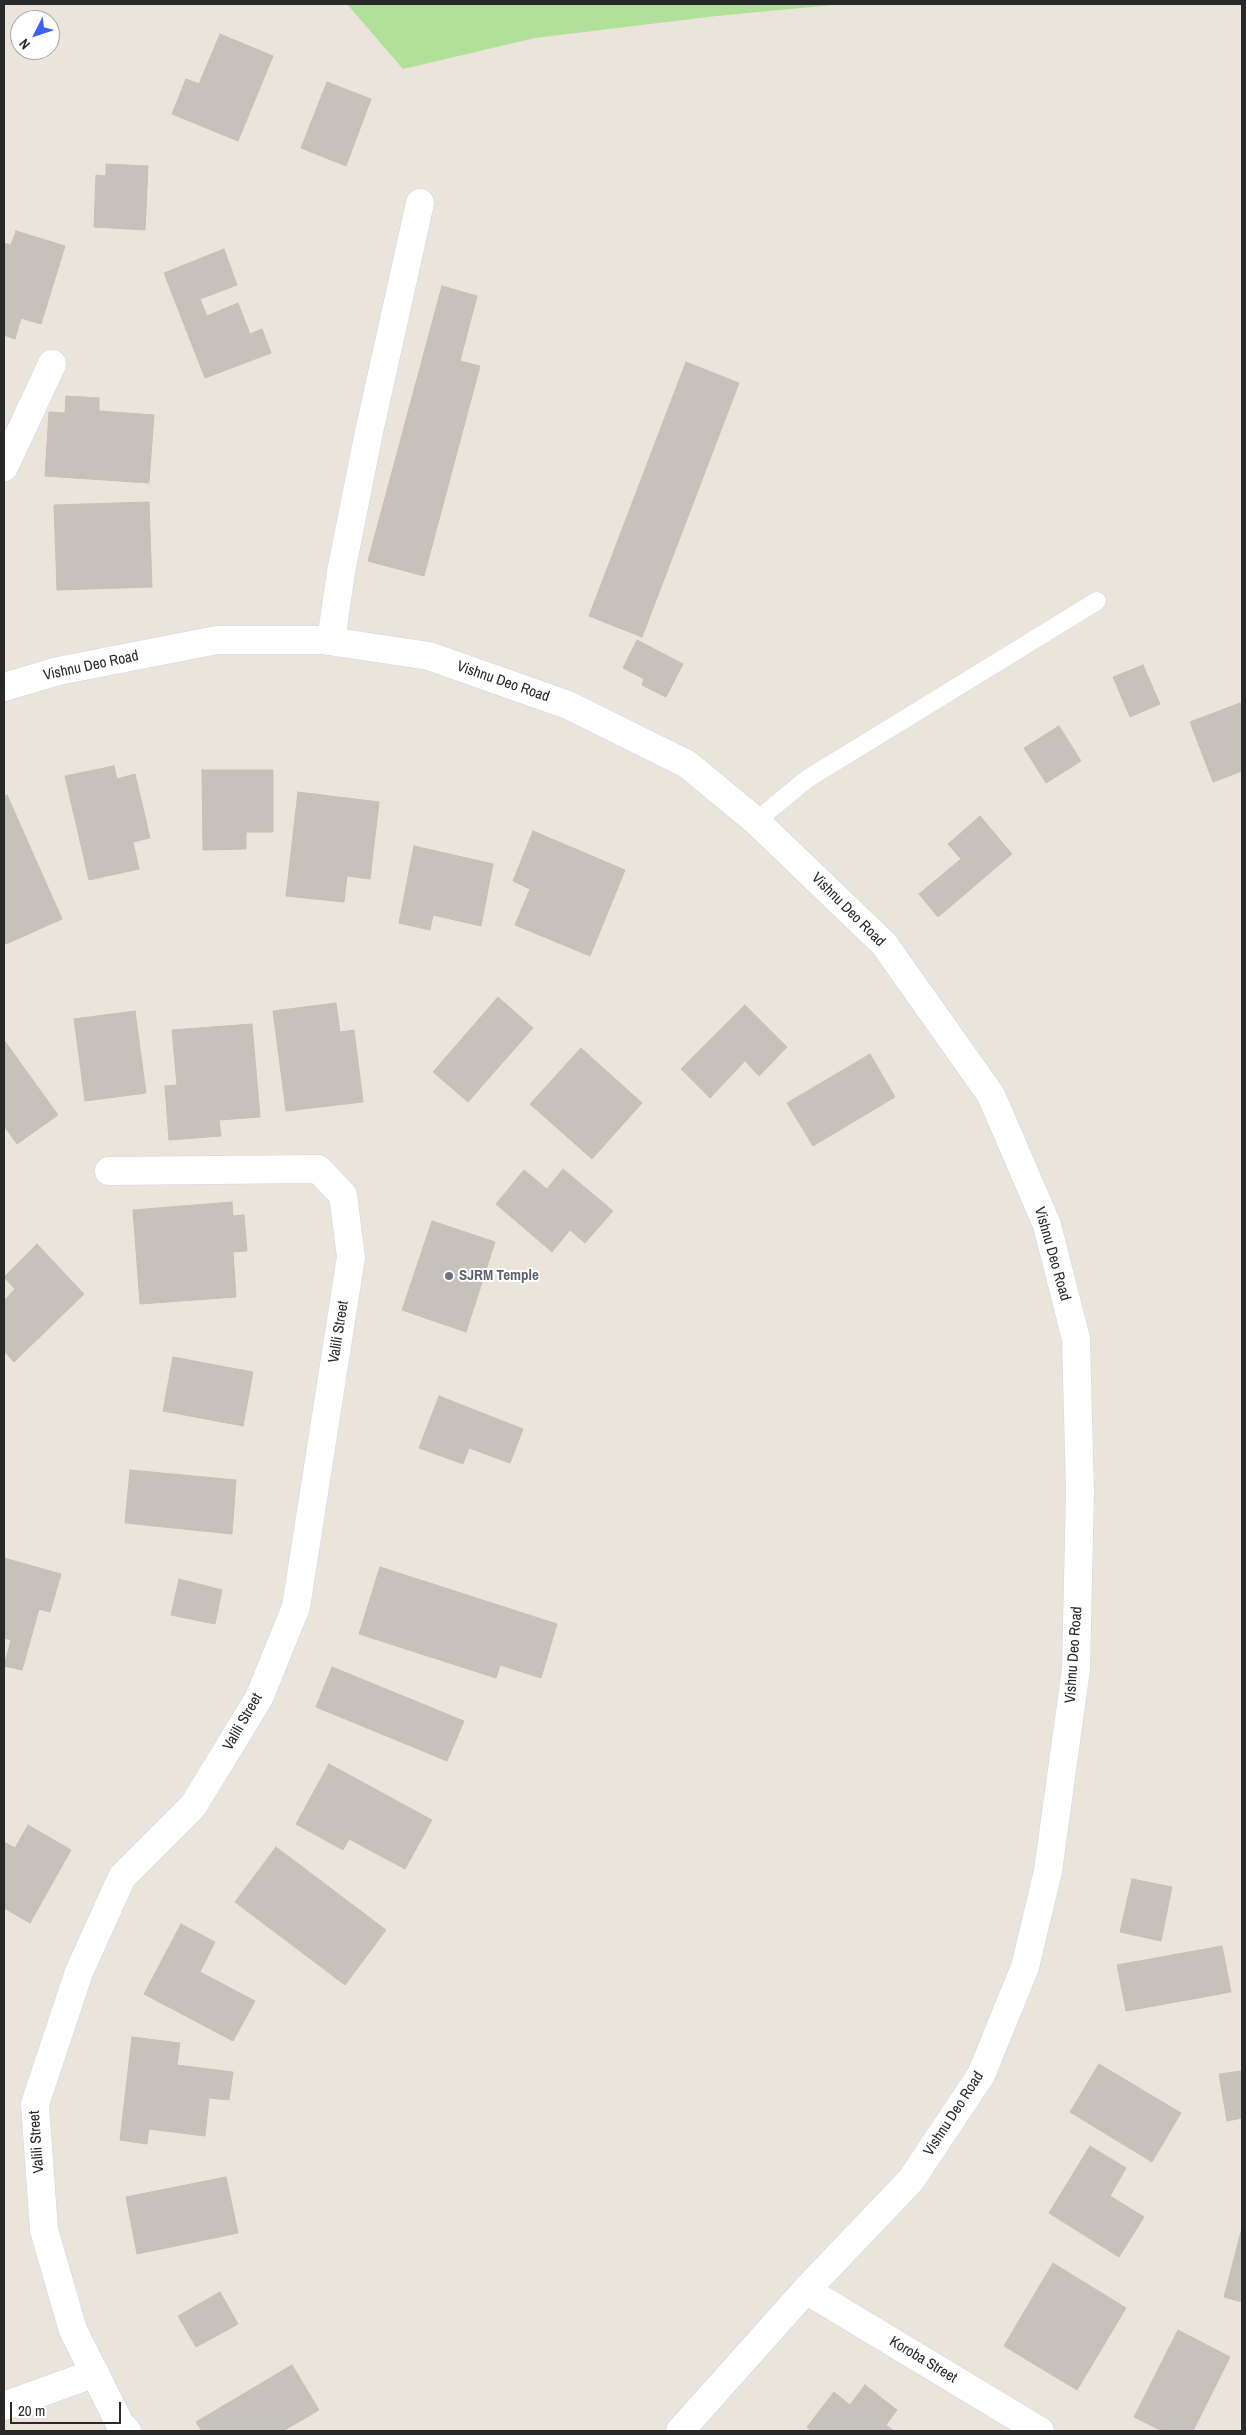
<!DOCTYPE html>
<html>
<head>
<meta charset="utf-8">
<style>
  body { margin:0 }
  #map { position:relative; width:1246px; height:2435px; overflow:hidden; background:#ebe4db; font-family:"Archivo Narrow",sans-serif }
  canvas { display:block }
  .frame { position:absolute; inset:0; border:5px solid #292929; pointer-events:none }
  .north { position:absolute; left:10px; top:10px; width:50px; height:50px; box-sizing:border-box; background:#fff; border:1px solid #a9a9a9; border-radius:50%; rotate:229deg; font-size:14px; font-weight:700; line-height:20px; text-align:center; color:#292929 }
  .north::after { content:''; display:block; margin:auto; width:18px; height:22px; background:#405ff3; clip-path:polygon(50% 0,100% 100%,50% 72%,0 100%) }
  .scale { position:absolute; left:10px; top:2402px; width:111px; height:22px; box-sizing:border-box; border:2px solid #292929; border-top:0; padding-left:6px; font-size:15px; line-height:18px; white-space:nowrap; color:#292929; -webkit-text-stroke:4px #fff; paint-order:stroke }
</style>
</head>
<body>
<div id="map">
<canvas width="1246" height="2435"></canvas>
<div class="frame"></div>
<div class="north">N</div>
<div class="scale">20 m</div>
</div>
<script>
const c = document.querySelector('canvas').getContext('2d');
c.lineJoin = 'round';
function paint(path, color) {
  c.fillStyle = color;
  c.fill(path, 'evenodd');
}
function poly(rows) {
  const path = new Path2D();
  for (const r of rows) {
    path.moveTo(r[0], r[1]);
    for (let i = 2; i < r.length; i += 2) path.lineTo(r[i], r[i + 1]);
  }
  return path;
}
function trace(path, color, width, dash) {
  c.strokeStyle = color;
  c.lineWidth = width;
  c.lineCap = dash ? 'butt' : 'round';
  c.setLineDash(dash || []);
  c.stroke(path);
}
function label(font, color, halo, rows, align = 'center') {
  c.font = font + ' "Archivo Narrow",sans-serif';
  c.lineWidth = 4;
  c.setLineDash([]);
  c.textBaseline = 'middle';
  c.strokeStyle = halo;
  c.fillStyle = color;
  for (const [text, x, y, turn = 0] of rows) {
    c.save();
    c.translate(x, y);
    c.rotate((+turn || 0) * Math.PI / 180);
    c.textAlign = isNaN(turn) ? turn : align;
    if (halo) c.strokeText(text, 0, 0);
    c.fillText(text, 0, 0);
    c.restore();
  }
}
const green = poly([
  [347,4,844,4,716,16,535,38,403,69]
]);
const building = poly([
  [220,34,273,56,238,141,172,114,186,79,199,84,220,34],
  [327,82,371,99,346,166,301,148,327,82],
  [106,164,148,166,145,230,94,227,96,175,106,176,106,164],
  [16,231,65,246,41,324,21,318,15,339,4,335,4,243,11,245,16,231],
  [224,249,237,285,200,299,207,316,238,303,250,334,262,329,271,353,205,378,164,273,224,249],
  [442,286,477,296,460,361,480,366,424,576,368,561,442,286],
  [686,362,739,383,642,637,589,616,686,362],
  [66,396,99,398,99,411,154,415,149,483,45,476,49,412,65,413,66,396],
  [149,502,152,587,57,590,54,505,149,502],
  [637,640,683,664,666,697,642,685,644,679,623,668,637,640],
  [1143,665,1160,704,1130,717,1113,677,1143,665],
  [1240,703,1242,708,1242,771,1213,782,1190,722,1240,703],
  [1059,726,1081,761,1046,783,1024,748,1059,726],
  [114,766,117,779,135,774,150,838,133,842,139,869,89,880,65,776,114,766],
  [202,770,273,770,273,832,246,832,246,849,203,850,202,770],
  [298,792,379,802,370,879,347,876,344,902,286,896,298,792],
  [7,795,62,919,6,944,4,938,4,797,7,795],
  [980,816,1012,854,938,917,919,894,961,859,948,844,980,816],
  [533,831,625,870,590,956,515,925,530,889,513,881,533,831],
  [414,846,493,864,481,926,433,915,430,930,399,923,414,846],
  [498,997,533,1028,468,1102,433,1072,498,997],
  [336,1003,340,1032,354,1030,363,1102,286,1111,273,1011,336,1003],
  [745,1005,787,1047,759,1076,745,1061,710,1098,681,1069,745,1005],
  [135,1011,146,1093,85,1101,74,1019,135,1011],
  [252,1024,260,1117,219,1120,221,1136,169,1140,165,1086,177,1085,172,1030,252,1024],
  [4,1040,58,1115,17,1144,4,1126,4,1040],
  [581,1048,642,1103,592,1159,530,1104,581,1048],
  [870,1054,895,1097,813,1146,787,1103,870,1054],
  [563,1169,613,1211,585,1243,570,1230,552,1252,496,1204,524,1170,547,1189,563,1169],
  [232,1202,233,1216,244,1215,247,1251,233,1252,236,1297,140,1304,133,1210,232,1202],
  [432,1221,495,1242,466,1332,402,1310,432,1221],
  [37,1244,84,1294,14,1362,4,1351,4,1301,15,1289,4,1277,37,1244],
  [173,1357,253,1372,243,1426,163,1411,173,1357],
  [439,1396,523,1429,510,1463,469,1448,463,1464,419,1448,439,1396],
  [130,1470,236,1480,232,1534,125,1523,130,1470],
  [4,1558,61,1574,50,1612,39,1609,22,1670,4,1666,11,1640,4,1638,4,1558],
  [380,1567,557,1624,541,1678,500,1665,496,1678,359,1634,380,1567],
  [179,1579,222,1590,215,1624,171,1615,179,1579],
  [332,1667,464,1721,447,1761,316,1707,332,1667],
  [329,1764,432,1820,405,1869,349,1839,343,1850,296,1824,329,1764],
  [28,1825,71,1850,30,1923,4,1908,4,1842,15,1848,28,1825],
  [276,1847,386,1930,345,1985,235,1902,276,1847],
  [1132,1879,1172,1887,1161,1941,1120,1932,1132,1879],
  [181,1924,215,1942,200,1972,255,2001,233,2041,144,1994,181,1924],
  [1222,1946,1231,1992,1126,2011,1117,1965,1222,1946],
  [132,2037,180,2043,177,2065,233,2072,229,2100,209,2098,205,2136,149,2129,147,2144,120,2140,132,2037],
  [1099,2064,1181,2113,1152,2162,1070,2112,1099,2064],
  [1242,2071,1242,2118,1227,2121,1219,2074,1242,2071],
  [1090,2146,1126,2168,1110,2196,1144,2217,1119,2257,1049,2213,1090,2146],
  [226,2177,238,2233,137,2254,126,2197,226,2177],
  [1242,2228,1242,2302,1224,2297,1242,2228],
  [1053,2263,1126,2308,1077,2390,1004,2346,1053,2263],
  [220,2292,238,2324,196,2347,178,2316,220,2292],
  [1178,2330,1230,2357,1193,2431,1162,2431,1134,2417,1178,2330],
  [292,2365,319,2410,283,2431,202,2431,196,2422,292,2365],
  [865,2385,897,2410,886,2425,894,2431,812,2431,807,2427,834,2392,850,2405,865,2385]
]);
const lane = poly([
  [756,821,807,779,1097,601]
]);
const street = poly([
  [4,467,52,364],
  [331,641,341,572,369,432,420,203],
  [109,1171,318,1169,343,1195,351,1257,296,1607,259,1698,193,1806,122,1877,79,1972,35,2104,44,2230,73,2330,120,2424,127,2431],
  [806,2290,1040,2431],
  [4,2406,95,2373]
]);
const secondary = poly([
  [4,687,58,671,217,640,322,640,429,656,568,705,687,764,756,821,884,944,991,1095,1047,1225,1076,1339,1080,1491,1076,1669,1048,1871,1025,1967,981,2075,911,2180,806,2290,680,2431]
]);
const markers = [
  [449,1276,5,"#6b7280"]
];
const streetNames = [
  ["Vishnu Deo Road",91,666,-12],
  ["Vishnu Deo Road",503,682,19],
  ["Vishnu Deo Road",848,910,45],
  ["Vishnu Deo Road",1052,1254,74],
  ["Valili Street",339,1332,-81],
  ["Vishnu Deo Road",1074,1655,-86],
  ["Valili Street",243,1722,-60],
  ["Vishnu Deo Road",954,2114,-57],
  ["Valili Street",37,2142,-94],
  ["Koroba Street",923,2360,31]
];
const worshipNames = [
  ["SJRM Temple",459,1276]
];
paint(green, '#b0e099');
paint(building, '#c6c1bb');
trace(building, '#c6c0b5', 1);
trace(lane, '#d1d4e2', 19);
trace(street, '#d1d4e2', 29);
trace(secondary, '#d1d4e2', 29);
trace(lane, '#fff', 18);
trace(street, '#fff', 28);
trace(secondary, '#fff', 28);
for (const [x, y, r, color] of markers) {
  const dot = new Path2D();
  dot.arc(x, y, r, 0, 2 * Math.PI);
  c.fillStyle = color;
  c.fill(dot);
  trace(dot, '#fff', 2);
}
label('15px', '#292929', '#fff', streetNames);
label('bold 15px', '#5b616d', '#fff', worshipNames, 'left');
</script>
</body>
</html>
